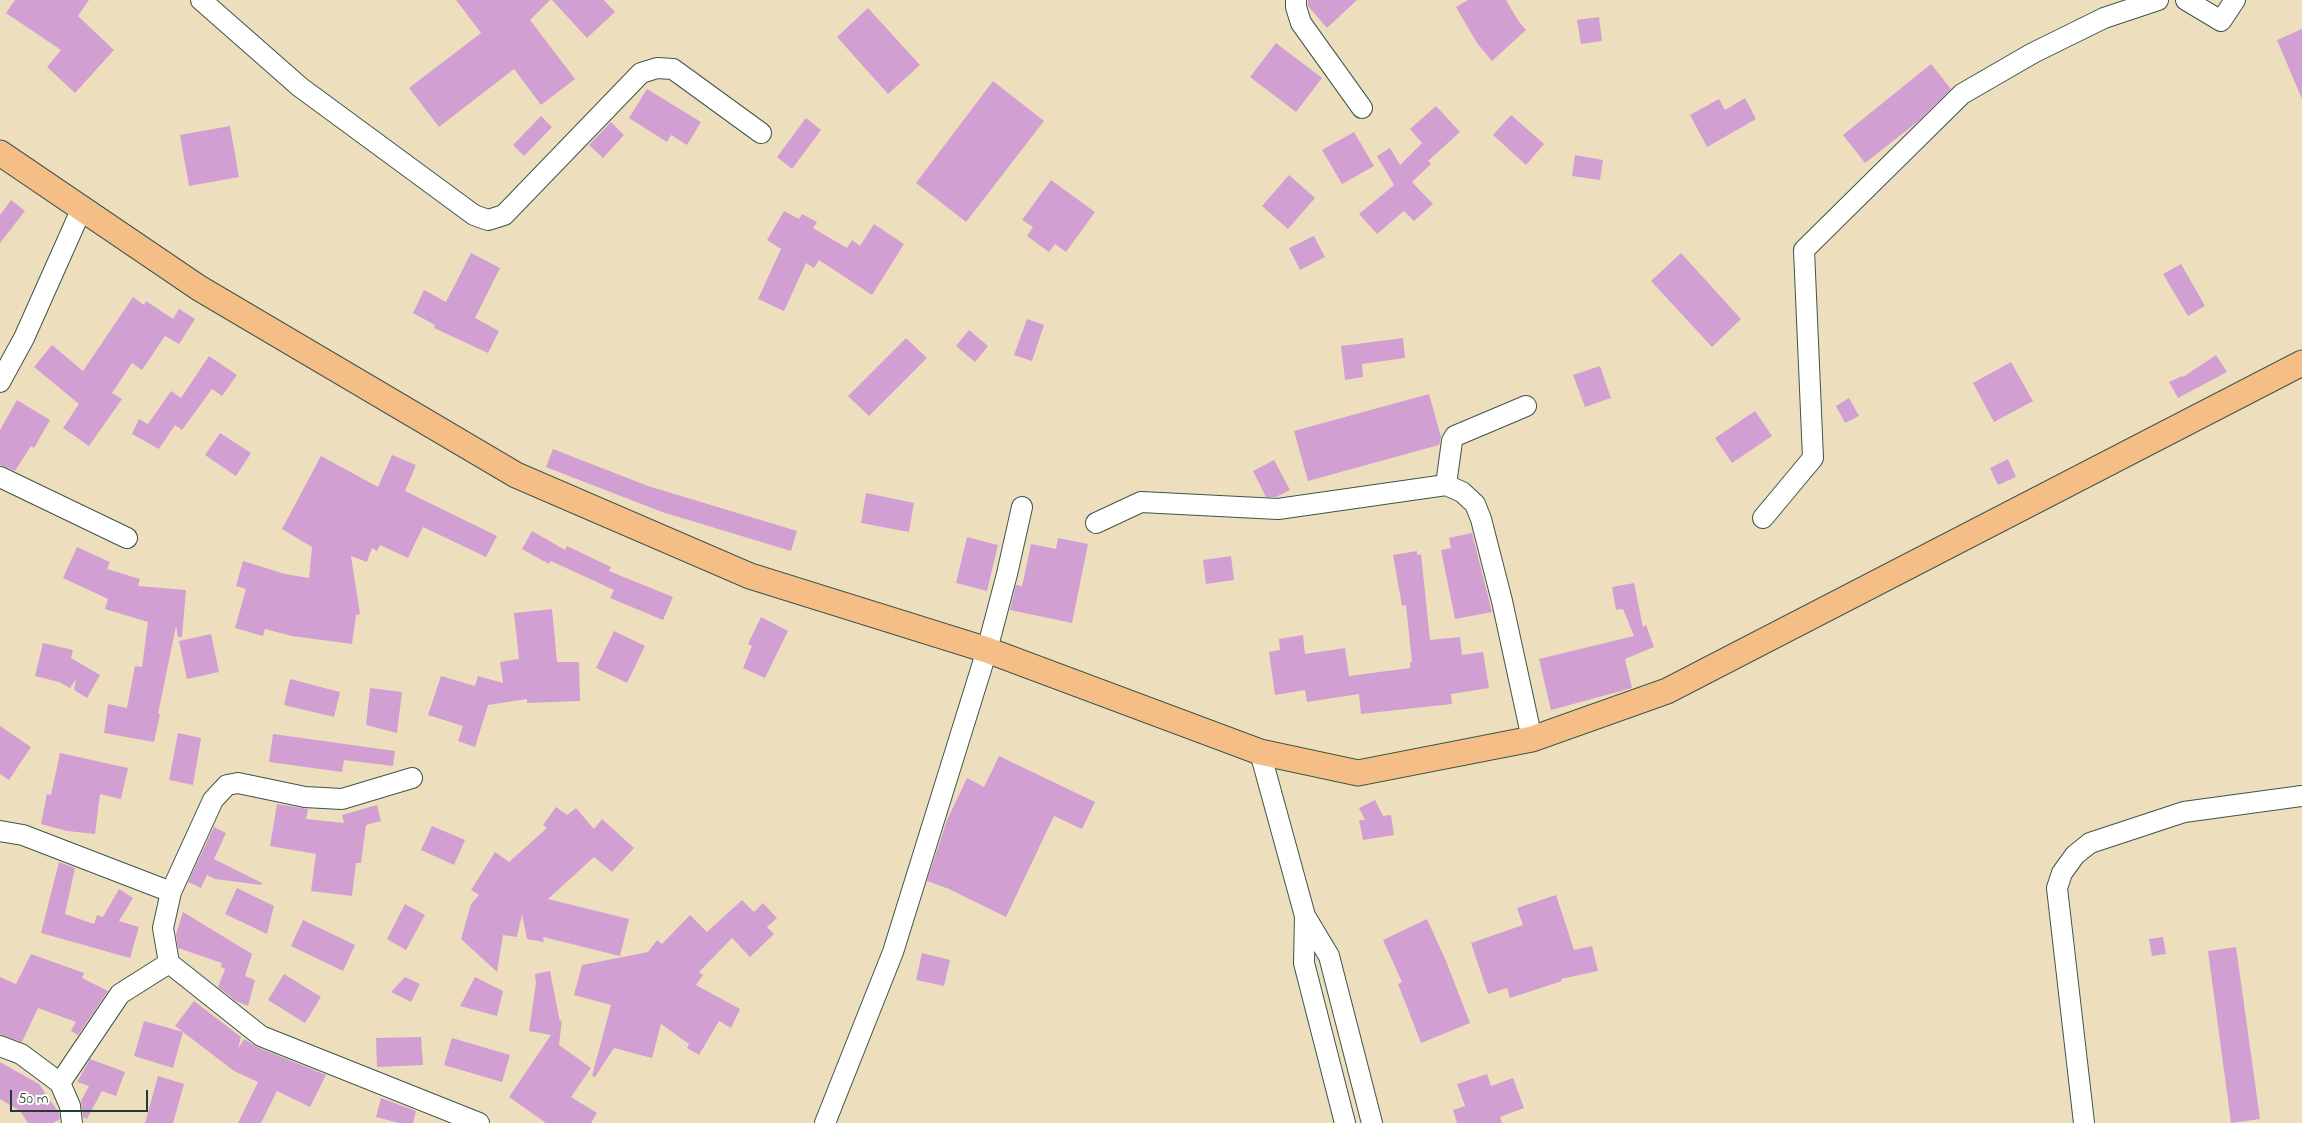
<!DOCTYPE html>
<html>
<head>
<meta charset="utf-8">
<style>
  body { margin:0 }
  #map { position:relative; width:2302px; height:1123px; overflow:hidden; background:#eddfbd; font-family:"Indie Flower",sans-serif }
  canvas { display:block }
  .scale { position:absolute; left:10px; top:1090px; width:138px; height:22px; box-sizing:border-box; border:2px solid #1f3d34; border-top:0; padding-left:6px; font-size:15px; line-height:18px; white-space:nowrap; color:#1f3d34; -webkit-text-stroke:4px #fdfcf7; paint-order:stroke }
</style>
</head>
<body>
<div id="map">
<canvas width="2302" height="1123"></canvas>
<div class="scale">50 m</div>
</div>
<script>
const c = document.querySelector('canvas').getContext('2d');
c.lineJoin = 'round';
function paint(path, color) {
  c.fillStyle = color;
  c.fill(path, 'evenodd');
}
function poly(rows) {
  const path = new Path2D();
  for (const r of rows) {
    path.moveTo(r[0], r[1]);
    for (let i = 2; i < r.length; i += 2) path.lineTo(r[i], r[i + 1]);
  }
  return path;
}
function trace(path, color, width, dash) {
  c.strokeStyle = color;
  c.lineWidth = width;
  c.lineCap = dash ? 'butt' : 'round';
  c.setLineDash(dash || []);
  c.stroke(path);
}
const building = poly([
  [15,0,89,0,78,16,114,50,75,93,47,67,61,50,6,13],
  [456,0,550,0,530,20,575,79,541,105,514,69,439,127,409,88,481,33],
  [552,0,604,0,615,12,587,38],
  [1308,0,1357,0,1327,28,1308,6],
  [1468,0,1506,0,1519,22,1526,30,1492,61,1477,43,1456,7],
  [868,8,920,65,888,94,837,37],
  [1599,17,1602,41,1581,44,1577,20],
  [2302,29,2302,99,2277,40],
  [1276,43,1322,78,1296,112,1250,77],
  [1931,64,1951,89,1916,123,1865,163,1843,135],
  [993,81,1044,121,966,222,916,183],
  [647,89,701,122,687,145,671,135,667,142,629,118],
  [1745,98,1756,119,1707,147,1690,115,1719,99,1725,110],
  [1436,106,1460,132,1428,161,1431,164,1412,182,1433,204,1414,221,1404,211,1377,234,1359,214,1394,185,1377,156,1390,148,1400,165,1422,143,1410,129],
  [1511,115,1544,144,1526,165,1493,135],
  [541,116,552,127,524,156,513,145],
  [806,118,821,130,792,169,777,157],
  [611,122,624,135,603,158,589,145],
  [230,126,239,177,189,186,180,135],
  [1354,132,1374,166,1342,184,1322,150],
  [1575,155,1603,160,1600,180,1572,176],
  [1289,175,1315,198,1288,229,1262,206],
  [1051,180,1095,212,1066,252,1055,244,1049,252,1027,236,1033,227,1022,220],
  [11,200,25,211,0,243,0,215],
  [784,211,799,219,802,214,817,222,813,228,847,248,852,240,860,246,874,224,904,244,872,295,819,260,814,268,806,263,784,311,758,299,781,249,767,240],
  [1314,236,1325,257,1300,270,1289,248],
  [471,253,500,268,475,318,499,331,488,353,434,328,435,325,413,313,424,290,446,302],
  [1681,253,1741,319,1712,347,1651,281],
  [2181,264,2205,306,2188,316,2163,274],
  [133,297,144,305,146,301,173,319,179,309,195,319,179,344,165,336,142,370,132,363,112,393,122,399,89,446,63,428,79,404,34,367,52,345,83,371],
  [1027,319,1044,325,1032,361,1014,355],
  [969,330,988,346,975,362,956,346],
  [906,338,927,358,869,416,848,396],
  [1403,338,1405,358,1362,364,1363,377,1345,380,1341,346],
  [2216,355,2227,372,2178,398,2169,382,2182,376,2183,377],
  [209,356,237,375,222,396,212,389,182,430,175,425,159,449,132,434,139,419,148,424,171,391,181,398],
  [2011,362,2033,401,1994,422,1973,383],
  [1600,366,1611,398,1585,407,1573,375],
  [1429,394,1441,437,1439,445,1308,481,1294,431],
  [1849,398,1859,416,1845,423,1836,406],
  [17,400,50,420,34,448,31,446,15,471,0,465,0,430],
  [1755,411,1772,436,1732,463,1715,438],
  [220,433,251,453,236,476,205,455],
  [553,449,648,486,797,531,791,551,662,512,546,467],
  [392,455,416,465,405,491,497,536,486,557,423,527,408,558,380,545,377,551,372,548,367,562,351,556,360,614,356,615,352,644,292,636,265,629,263,636,235,628,246,589,236,586,243,561,285,574,309,578,312,547,282,529,321,456,378,487],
  [2008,459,2016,477,1998,485,1990,468],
  [1274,460,1290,490,1276,497,1266,497,1253,471],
  [866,493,914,503,909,532,861,523],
  [532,531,565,550,567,546,611,567,609,571,673,597,663,620,610,598,614,590,551,561,549,564,522,549],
  [1472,533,1492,612,1455,619,1441,550,1451,548,1449,538],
  [967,537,998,545,987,591,956,583],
  [1058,538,1088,544,1072,623,1010,610,1016,585,1022,586,1031,544,1056,549],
  [77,547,110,562,107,569,140,579,138,586,186,590,182,637,178,637,176,626,158,714,160,714,154,742,104,733,108,704,127,708,135,666,142,667,148,622,105,609,108,599,63,578],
  [1417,551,1417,555,1421,554,1430,640,1460,637,1462,655,1483,652,1489,688,1451,694,1452,704,1361,714,1359,694,1307,702,1305,690,1275,695,1269,652,1280,650,1279,639,1303,635,1305,654,1345,648,1349,676,1410,668,1410,662,1412,662,1406,605,1402,606,1393,555],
  [1231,556,1234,580,1206,584,1203,560],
  [1634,583,1643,627,1646,625,1654,647,1625,659,1632,688,1551,710,1539,659,1634,636,1623,609,1616,610,1612,587],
  [552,609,557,662,579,662,580,701,527,703,527,699,488,705,475,747,458,741,463,726,428,715,441,676,475,686,478,676,503,683,500,662,519,659,514,613],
  [761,617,788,631,765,678,743,668,752,646,748,644],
  [614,631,645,646,627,683,596,668],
  [211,634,219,672,187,679,179,641],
  [43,643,73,650,71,658,100,675,87,698,74,690,76,679,70,688,59,682,35,676],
  [290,679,340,692,334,717,284,705],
  [370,688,402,692,397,733,366,725],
  [0,726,31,747,9,780,0,774],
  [178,733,201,738,193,785,169,780],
  [273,734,395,751,393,766,344,760,342,772,269,762],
  [60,753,128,768,121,799,100,794,95,834,67,831,41,824,47,794,51,795],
  [999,756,1095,802,1082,829,1054,816,1006,917,949,889,927,881,947,820,967,778,984,787],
  [1375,800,1383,816,1391,815,1394,835,1363,840,1359,820,1365,820,1359,808],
  [277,804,308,809,306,819,344,823,342,815,377,805,381,821,366,825,361,863,356,863,352,896,311,891,316,854,270,846],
  [556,807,567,815,576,808,594,829,602,819,634,848,612,872,594,857,548,899,629,919,620,956,543,937,544,942,527,939,522,914,517,937,503,935,497,972,461,939,471,904,479,895,471,890,495,852,509,862,547,828,543,825],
  [432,826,465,840,454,865,421,850],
  [214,827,226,833,214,859,262,883,261,885,215,879,207,875,201,888,188,882],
  [59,862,75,868,65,914,94,924,97,915,103,917,119,889,133,898,119,921,139,927,130,958,41,933],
  [237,888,274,906,267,934,225,914],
  [1556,895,1574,950,1592,946,1598,971,1561,979,1562,981,1510,998,1507,988,1488,994,1471,943,1523,925,1517,908],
  [742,900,754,912,763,903,777,918,767,927,774,934,750,957,732,938,699,972,703,975,696,985,740,1009,731,1028,719,1021,699,1055,687,1048,689,1044,661,1024,652,1058,614,1048,595,1077,592,1076,611,1005,574,995,582,965,648,952,657,940,662,944,690,915,707,932],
  [405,904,425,915,406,950,387,939],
  [183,912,252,954,245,976,255,980,248,1006,236,1001,218,987,225,969,221,967,222,963,178,948,176,934],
  [1427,919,1446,961,1470,1023,1421,1043,1398,984,1402,982,1383,940],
  [303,920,355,945,343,971,291,946],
  [2163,937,2166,954,2152,956,2149,939],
  [2236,947,2260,1119,2231,1123,2208,951],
  [922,953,950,960,944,986,916,980],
  [31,954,84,973,82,978,108,991,78,1035,71,1031,76,1022,38,1008,22,1042,0,1034,0,977,16,984],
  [550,971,560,1022,562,1019,559,1045,591,1068,571,1097,597,1113,591,1123,546,1123,509,1097,551,1035,529,1031,536,983,535,974],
  [284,974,321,997,305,1023,268,1000],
  [405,977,420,984,411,1002,391,992],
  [475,977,503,991,497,1016,460,1006],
  [194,1001,241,1037,238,1049,244,1039,257,1047,326,1075,310,1107,277,1091,261,1123,238,1123,258,1082,234,1071,183,1032,173,1068,134,1056,144,1021,183,1032,175,1026],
  [421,1037,423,1065,377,1067,376,1038],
  [452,1038,510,1055,502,1082,444,1065],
  [90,1059,125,1072,116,1096,102,1091,87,1119,83,1117,81,1101,89,1086,77,1082],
  [0,1062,39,1084,59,1113,60,1119,53,1123,28,1123,20,1111,0,1099],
  [1487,1074,1491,1086,1513,1078,1524,1108,1500,1117,1502,1123,1457,1123,1453,1110,1465,1106,1457,1084],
  [158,1076,184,1084,173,1123,145,1123],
  [381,1098,416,1111,413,1123,399,1123,376,1117]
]);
const minor = poly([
  [201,0,300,87,474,215,488,220,504,215,641,73,657,68,673,69,761,133],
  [1296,0,1296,7,1301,23,1362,108],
  [2186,0,2221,21,2235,0],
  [0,382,24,338,82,208],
  [0,477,127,538],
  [1446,485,1452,441,1455,436,1526,406],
  [1763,518,1813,458,1804,250,1962,94,2033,53,2104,18,2158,0],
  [1096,523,1141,502,1278,509,1446,485,1462,492,1475,504,1481,519,1502,601,1532,739],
  [1260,752,1305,916,1304,963,1345,1123],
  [0,831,23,835,171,892,163,928,169,963,120,994,60,1083],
  [171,892,213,800,227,785,238,783,305,797,342,799,412,778],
  [1305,916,1329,956,1372,1123],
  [169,963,261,1036,479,1123],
  [0,1046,21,1054,60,1083,70,1106,72,1123],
  [825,1123,893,952,987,650,1007,574,1022,507],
  [2084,1123,2057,888,2062,873,2075,855,2090,843,2184,812,2302,796]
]);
const major = poly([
  [0,153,199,288,516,475,750,576,987,650,1260,752,1358,773,1532,739,1667,691,2302,363]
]);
paint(building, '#d29fd3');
trace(minor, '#3e5549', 22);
trace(major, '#3e5549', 27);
trace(minor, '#fff', 20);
trace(major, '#f6be87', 25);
</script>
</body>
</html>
